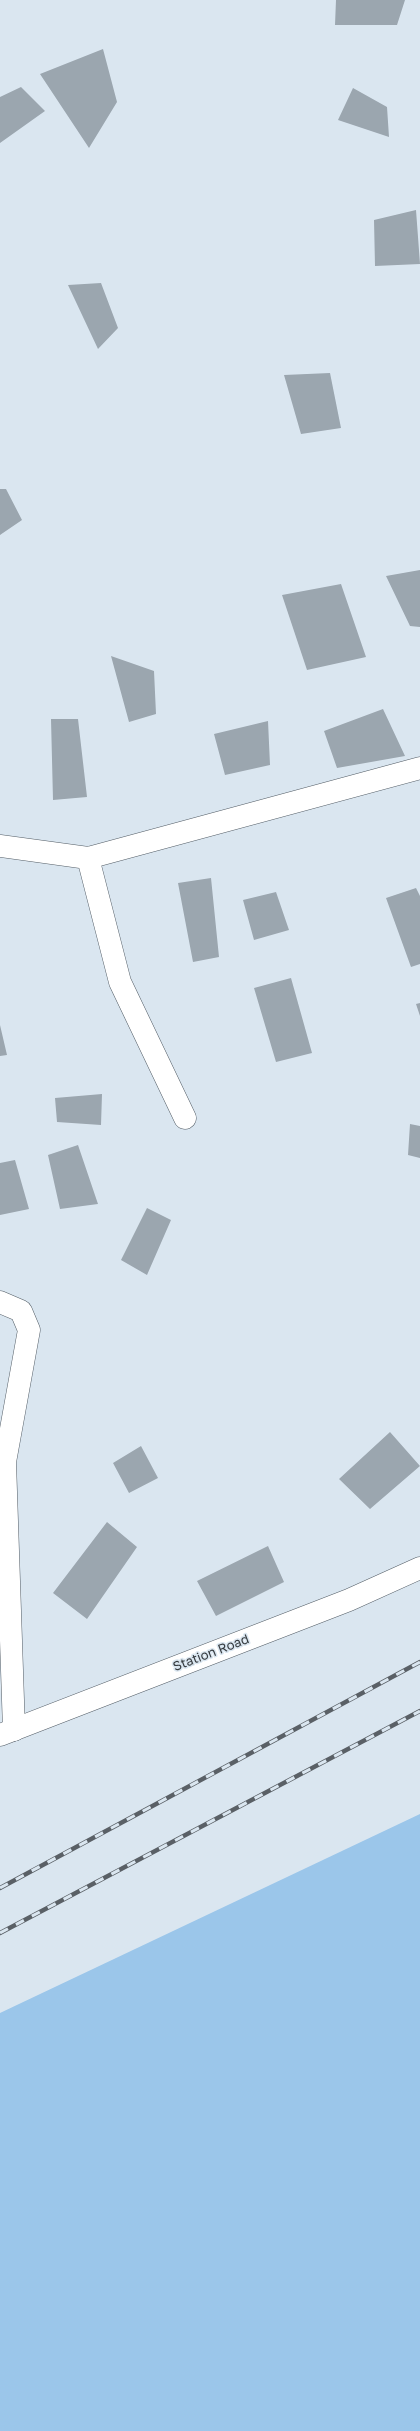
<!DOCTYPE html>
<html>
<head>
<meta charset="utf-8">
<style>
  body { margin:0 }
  canvas { display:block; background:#dae6f0 }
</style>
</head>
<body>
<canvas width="420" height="2431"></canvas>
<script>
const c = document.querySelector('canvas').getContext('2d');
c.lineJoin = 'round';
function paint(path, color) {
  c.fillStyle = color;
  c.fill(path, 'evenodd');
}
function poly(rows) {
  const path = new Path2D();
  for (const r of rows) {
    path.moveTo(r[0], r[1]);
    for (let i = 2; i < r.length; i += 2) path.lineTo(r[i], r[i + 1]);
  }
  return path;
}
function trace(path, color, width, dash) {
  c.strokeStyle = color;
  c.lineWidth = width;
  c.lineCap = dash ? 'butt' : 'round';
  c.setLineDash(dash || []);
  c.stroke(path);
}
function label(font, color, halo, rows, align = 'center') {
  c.font = font + ' "Golos Text",sans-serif';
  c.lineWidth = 3;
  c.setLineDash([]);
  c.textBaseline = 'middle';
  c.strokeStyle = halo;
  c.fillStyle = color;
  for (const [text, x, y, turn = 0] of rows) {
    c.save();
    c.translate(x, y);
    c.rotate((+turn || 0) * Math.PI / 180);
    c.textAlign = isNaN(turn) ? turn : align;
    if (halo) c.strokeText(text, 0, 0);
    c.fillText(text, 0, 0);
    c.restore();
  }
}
const green = poly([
  [420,1814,420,2431,0,2431,0,2013]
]);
const building = poly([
  [336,0,405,0,397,25,335,25],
  [103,49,117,102,89,148,40,74],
  [21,87,45,111,0,143,0,97],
  [353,88,387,107,389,137,338,120],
  [416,210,420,264,375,266,374,220],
  [101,283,118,328,98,349,68,285],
  [330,373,341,428,301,434,284,375],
  [0,489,6,489,22,520,0,535],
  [420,570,420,627,410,626,386,576],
  [341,584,366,657,307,670,282,595],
  [111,656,154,671,156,714,129,722],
  [383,709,405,756,337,768,324,731],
  [51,719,78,719,87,797,53,800],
  [268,721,270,765,225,775,214,734],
  [211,878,219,957,193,962,178,883],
  [416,888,420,896,420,964,411,967,386,898],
  [276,892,289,930,254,940,243,900],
  [291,978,312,1053,276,1062,254,988],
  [420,1003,420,1016,416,1004],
  [0,1025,7,1055,0,1056],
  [102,1094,101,1125,57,1122,55,1098],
  [410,1124,420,1126,420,1158,408,1155],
  [78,1145,98,1204,60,1209,48,1155],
  [15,1160,29,1209,0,1215,0,1163],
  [147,1208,171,1220,147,1275,121,1260],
  [390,1432,420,1466,370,1509,339,1479],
  [141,1446,158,1478,129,1493,113,1463],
  [107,1522,137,1547,87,1619,53,1593],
  [268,1546,284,1582,216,1616,197,1581]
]);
const street = poly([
  [0,846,88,858,420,768],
  [88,858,120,982,185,1118],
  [0,1302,21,1311,29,1330,5,1462,14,1730]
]);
const secondary = poly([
  [0,1735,349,1600,420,1568]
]);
const rail = poly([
  [0,1888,420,1662],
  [0,1933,420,1711]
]);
const streetNames = [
  ["Station Road",211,1653,-21]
];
paint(green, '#9bc6ea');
paint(building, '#9ba6af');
trace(street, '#535d66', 23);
trace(secondary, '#535d66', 23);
trace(street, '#fff', 22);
trace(secondary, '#fff', 22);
trace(rail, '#5a6066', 4.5);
trace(rail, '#dae6f0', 3, [9]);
label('13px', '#373c40', '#dae6f0', streetNames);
</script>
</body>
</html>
